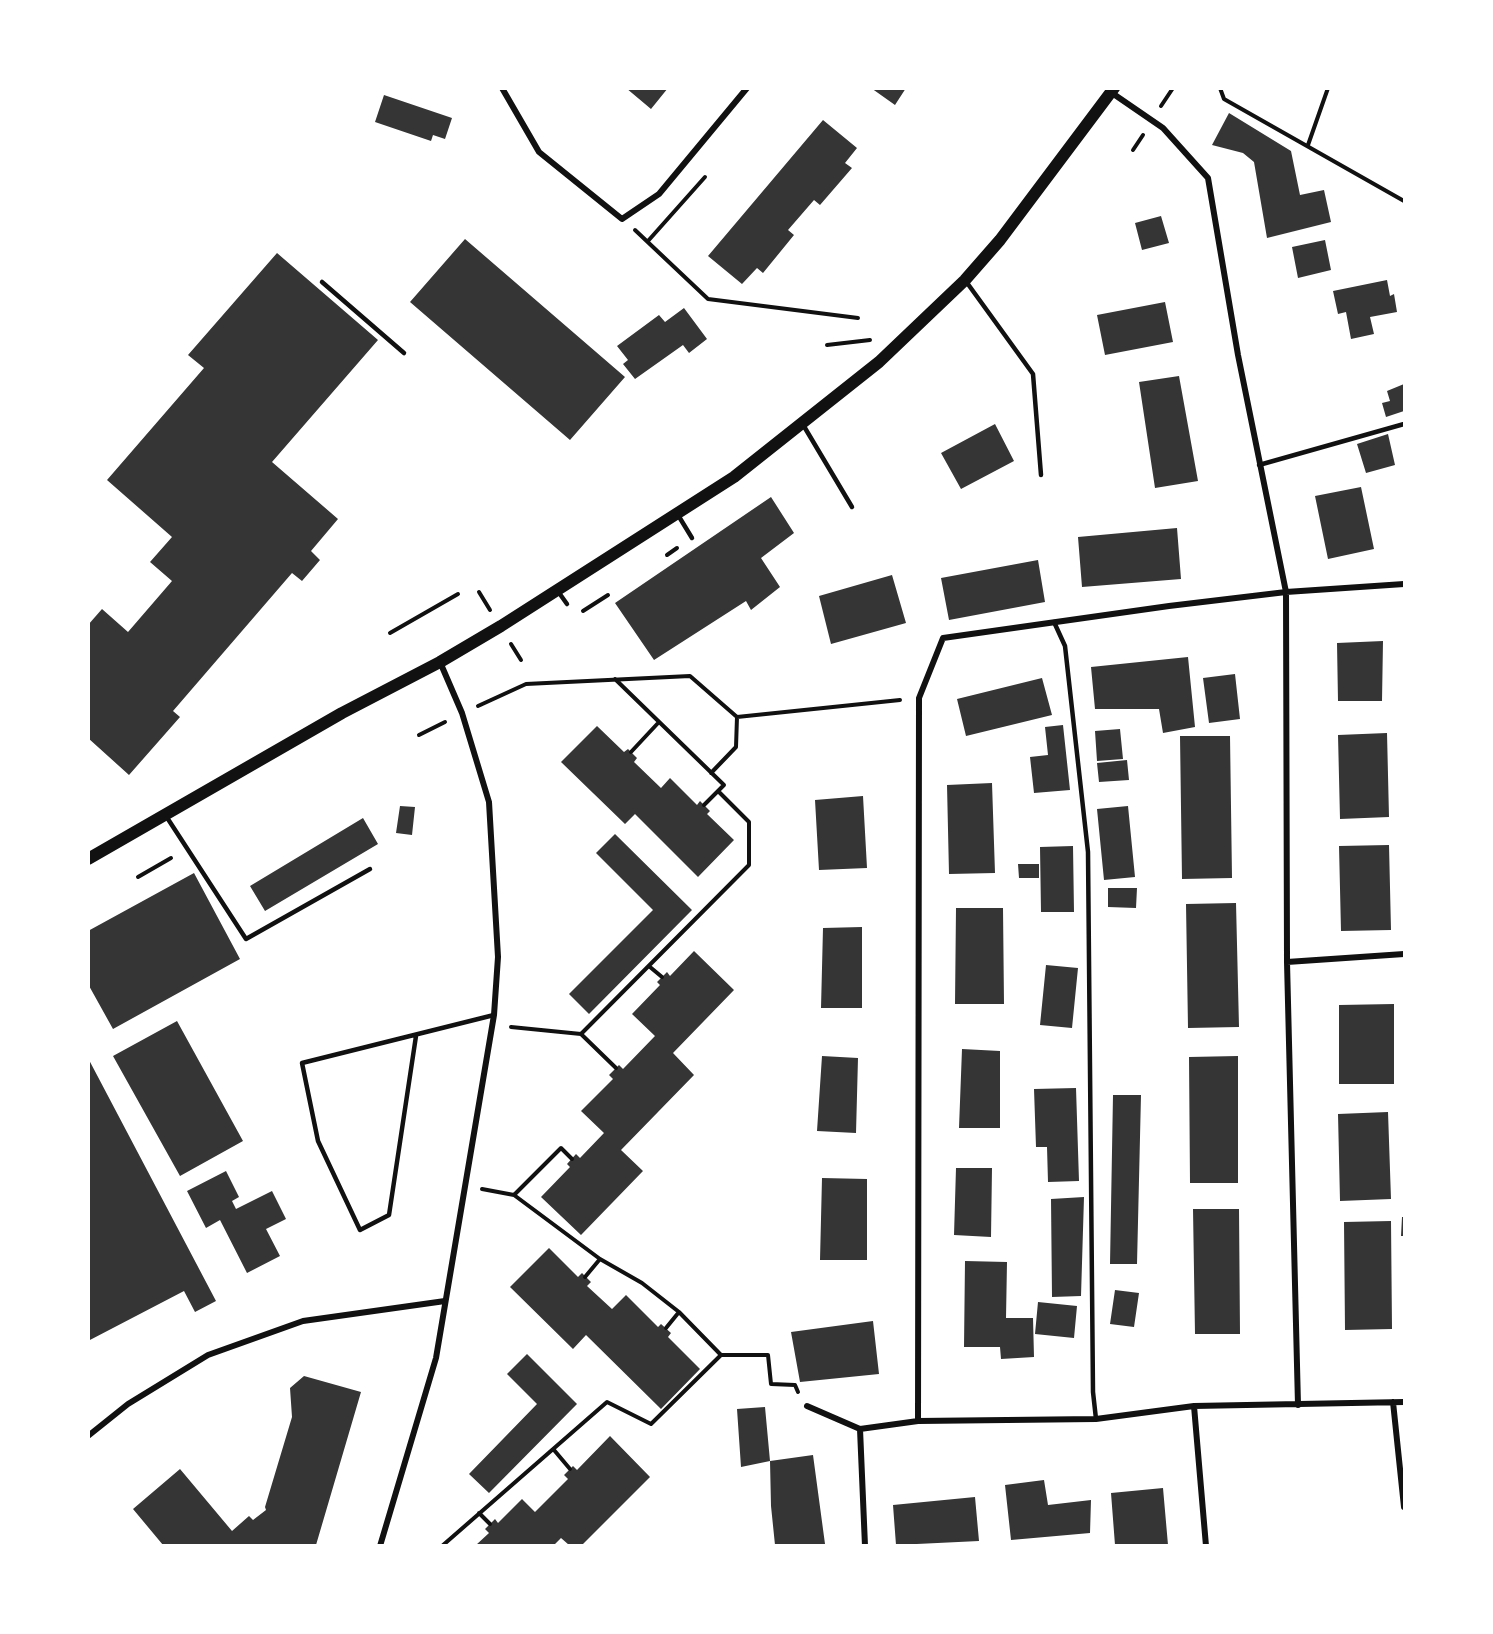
<!DOCTYPE html>
<html>
<head>
<meta charset="utf-8">
<style>
  body { margin:0 }
  #map { position:relative; width:1493px; height:1634px; overflow:hidden; background:#fff; font-family:Barlow,sans-serif }
  canvas { display:block }
  .frame { position:absolute; inset:0; border:90px solid #fff; pointer-events:none }
</style>
</head>
<body>
<div id="map">
<canvas width="1493" height="1634"></canvas>
<div class="frame"></div>
</div>
<script>
const c = document.querySelector('canvas').getContext('2d');
c.lineJoin = 'round';
function paint(path, color) {
  c.fillStyle = color;
  c.fill(path, 'evenodd');
}
function poly(rows) {
  const path = new Path2D();
  for (const r of rows) {
    path.moveTo(r[0], r[1]);
    for (let i = 2; i < r.length; i += 2) path.lineTo(r[i], r[i + 1]);
  }
  return path;
}
function trace(path, color, width, dash) {
  c.strokeStyle = color;
  c.lineWidth = width;
  c.lineCap = dash ? 'butt' : 'round';
  c.setLineDash(dash || []);
  c.stroke(path);
}
const building = poly([
  [626,88,668,88,651,109],
  [871,88,906,88,895,105],
  [384,95,452,118,445,139,433,135,431,141,375,122],
  [1229,113,1291,151,1300,195,1324,190,1331,222,1267,238,1254,162,1243,153,1212,145],
  [823,120,857,148,845,163,852,168,820,205,814,200,788,230,794,235,763,273,757,268,742,284,708,256],
  [1161,216,1169,243,1142,250,1135,223],
  [465,239,625,377,570,440,410,302],
  [1325,240,1331,270,1298,278,1292,247],
  [277,253,378,340,272,462,338,519,311,551,320,560,302,581,292,573,173,711,180,717,129,775,88,738,88,625,102,609,128,632,172,581,150,562,172,537,107,480,204,368,188,355],
  [1387,280,1390,296,1394,294,1397,312,1370,317,1374,334,1351,339,1346,312,1338,314,1333,291],
  [1165,302,1173,342,1105,355,1097,315],
  [684,308,707,339,689,353,683,345,635,379,623,364,628,360,617,346,659,315,665,322],
  [1179,376,1198,481,1155,488,1139,382],
  [1404,384,1404,411,1386,417,1382,403,1390,401,1387,391],
  [995,424,1014,461,961,489,941,453],
  [1388,434,1395,465,1366,473,1357,444],
  [1361,487,1374,549,1328,559,1315,496],
  [771,497,794,533,761,558,780,587,751,610,746,601,654,660,615,603],
  [1177,528,1181,579,1082,587,1078,537],
  [1038,560,1045,602,949,620,941,578],
  [892,575,906,623,831,644,819,596],
  [1383,641,1382,701,1338,701,1337,643],
  [1188,657,1195,727,1163,733,1159,709,1095,709,1091,667],
  [1235,674,1240,719,1209,723,1203,678],
  [1042,678,1052,715,966,736,957,699],
  [1063,725,1070,790,1034,793,1030,757,1048,755,1045,727],
  [597,726,624,752,628,749,637,758,634,762,661,788,670,778,697,805,700,801,710,811,707,814,734,840,698,877,635,814,625,824,561,762],
  [1120,729,1123,759,1097,761,1095,731],
  [1387,733,1389,817,1340,819,1338,735],
  [1180,736,1230,736,1232,878,1182,879],
  [1127,760,1129,780,1099,782,1097,763],
  [992,783,995,873,949,874,947,785],
  [863,796,867,868,819,870,815,800],
  [400,806,415,807,412,835,396,833],
  [1128,806,1135,877,1104,880,1097,809],
  [363,818,378,844,265,911,250,886],
  [615,834,692,910,589,1014,569,994,653,910,596,853],
  [1389,845,1391,930,1341,931,1339,846],
  [1073,846,1074,912,1041,912,1040,847],
  [1018,864,1039,864,1039,878,1019,878],
  [194,873,240,959,113,1029,88,984,88,931],
  [1108,888,1137,888,1136,908,1108,907],
  [1236,903,1239,1027,1188,1028,1186,904],
  [956,908,1003,908,1004,1004,955,1004],
  [862,927,862,1008,821,1008,823,928],
  [694,951,734,990,673,1053,694,1075,621,1150,643,1171,581,1235,541,1197,570,1167,567,1164,576,1154,580,1158,604,1133,581,1111,613,1079,609,1075,619,1065,623,1069,655,1036,632,1014,660,985,657,982,667,972,670,976],
  [1046,965,1078,968,1072,1028,1040,1025],
  [1394,1004,1394,1084,1339,1084,1339,1005],
  [177,1021,243,1141,180,1176,113,1056],
  [962,1049,1000,1051,1000,1128,959,1128],
  [822,1056,858,1058,856,1133,817,1131],
  [1238,1056,1238,1183,1190,1183,1189,1057],
  [88,1058,216,1301,195,1312,184,1291,88,1341],
  [1076,1088,1079,1181,1048,1182,1047,1147,1036,1147,1034,1089],
  [1113,1095,1141,1095,1137,1264,1110,1264],
  [1388,1112,1391,1199,1340,1201,1338,1114],
  [956,1168,992,1168,991,1237,954,1235],
  [226,1171,239,1197,232,1201,236,1209,272,1191,286,1219,266,1229,280,1256,247,1273,220,1220,206,1228,187,1191],
  [822,1178,867,1179,867,1260,820,1260],
  [1084,1197,1081,1296,1052,1297,1051,1199],
  [1193,1209,1239,1209,1240,1334,1195,1334],
  [1402,1217,1404,1217,1404,1236,1401,1236],
  [1391,1221,1392,1329,1345,1330,1344,1222],
  [549,1248,578,1277,582,1273,591,1282,587,1286,612,1309,626,1295,658,1327,661,1324,671,1333,668,1337,700,1369,661,1409,586,1335,573,1349,510,1287],
  [965,1261,1007,1262,1006,1318,1033,1318,1034,1357,1001,1359,1000,1347,964,1347],
  [1115,1290,1139,1293,1134,1327,1110,1324],
  [1038,1302,1077,1306,1074,1338,1035,1334],
  [873,1321,879,1374,800,1382,791,1332],
  [527,1354,577,1404,489,1493,469,1474,537,1404,507,1374],
  [304,1376,361,1392,316,1545,163,1545,133,1509,180,1469,232,1531,249,1516,253,1520,266,1510,265,1507,292,1417,290,1388],
  [765,1407,770,1461,741,1467,737,1409],
  [610,1436,650,1477,582,1545,569,1545,561,1538,554,1545,476,1545,489,1533,485,1529,495,1519,498,1523,522,1499,535,1512,568,1479,564,1475,573,1466,577,1470],
  [813,1455,825,1544,775,1545,771,1506,770,1461],
  [1044,1480,1048,1505,1091,1500,1090,1533,1011,1540,1005,1485],
  [1163,1488,1168,1545,1115,1545,1111,1493],
  [975,1497,979,1541,896,1545,893,1505]
]);
const path = poly([
  [1220,88,1224,99,1404,201],
  [1161,106,1173,88],
  [1308,145,1328,88],
  [1133,150,1143,135],
  [635,230,708,299,858,318],
  [648,241,705,177],
  [827,345,870,340],
  [667,555,677,548],
  [479,592,490,610],
  [583,611,608,595],
  [390,633,458,594],
  [511,644,521,660],
  [478,706,526,684,690,676,737,717,900,700],
  [419,735,445,722],
  [631,752,659,722],
  [711,773,736,747,737,717],
  [704,805,718,791],
  [138,877,171,858],
  [650,967,662,977],
  [511,1027,581,1034,749,865,749,822,718,791,724,785,615,679],
  [581,1034,616,1068],
  [514,1195,561,1148,572,1159],
  [585,1277,600,1259],
  [666,1328,679,1312],
  [721,1355,768,1355,771,1384,795,1385,798,1392],
  [554,1450,570,1469],
  [479,1513,490,1524],
  [442,1546,607,1402,651,1424,721,1355,679,1312,642,1283,600,1259,514,1195,482,1189]
]);
const service = poly([
  [965,280,1033,374,1041,475],
  [322,282,404,353],
  [802,423,852,507],
  [1259,465,1404,424],
  [678,515,692,538],
  [557,590,567,604],
  [1054,622,1065,646,1088,852,1093,1392,1096,1419],
  [166,816,246,939,370,869],
  [416,1036,389,1215,360,1230,318,1141,302,1063,494,1015]
]);
const minor = poly([
  [502,88,539,152,622,219,659,194,747,88],
  [1112,93,1163,128,1208,178,1238,355,1286,592,1287,962,1298,1405],
  [1287,962,1404,954],
  [1393,1402,1404,1507],
  [807,1406,860,1429,918,1421,1096,1419,1194,1406,1404,1402],
  [1194,1406,1206,1546],
  [918,1421,919,698,943,638,1169,606,1286,592,1404,584],
  [860,1429,865,1546],
  [88,1436,128,1404,208,1355,303,1321,445,1301],
  [380,1546,436,1358,494,1015,498,957,489,802,462,713,440,662]
]);
const secondary = poly([
  [88,859,342,713,440,662,501,626,734,477,879,362,965,280,1000,240,1114,88]
]);
paint(building, '#353535');
trace(path, '#111', 4);
trace(service, '#111', 4.5);
trace(minor, '#111', 6);
trace(secondary, '#111', 12);
</script>
</body>
</html>
